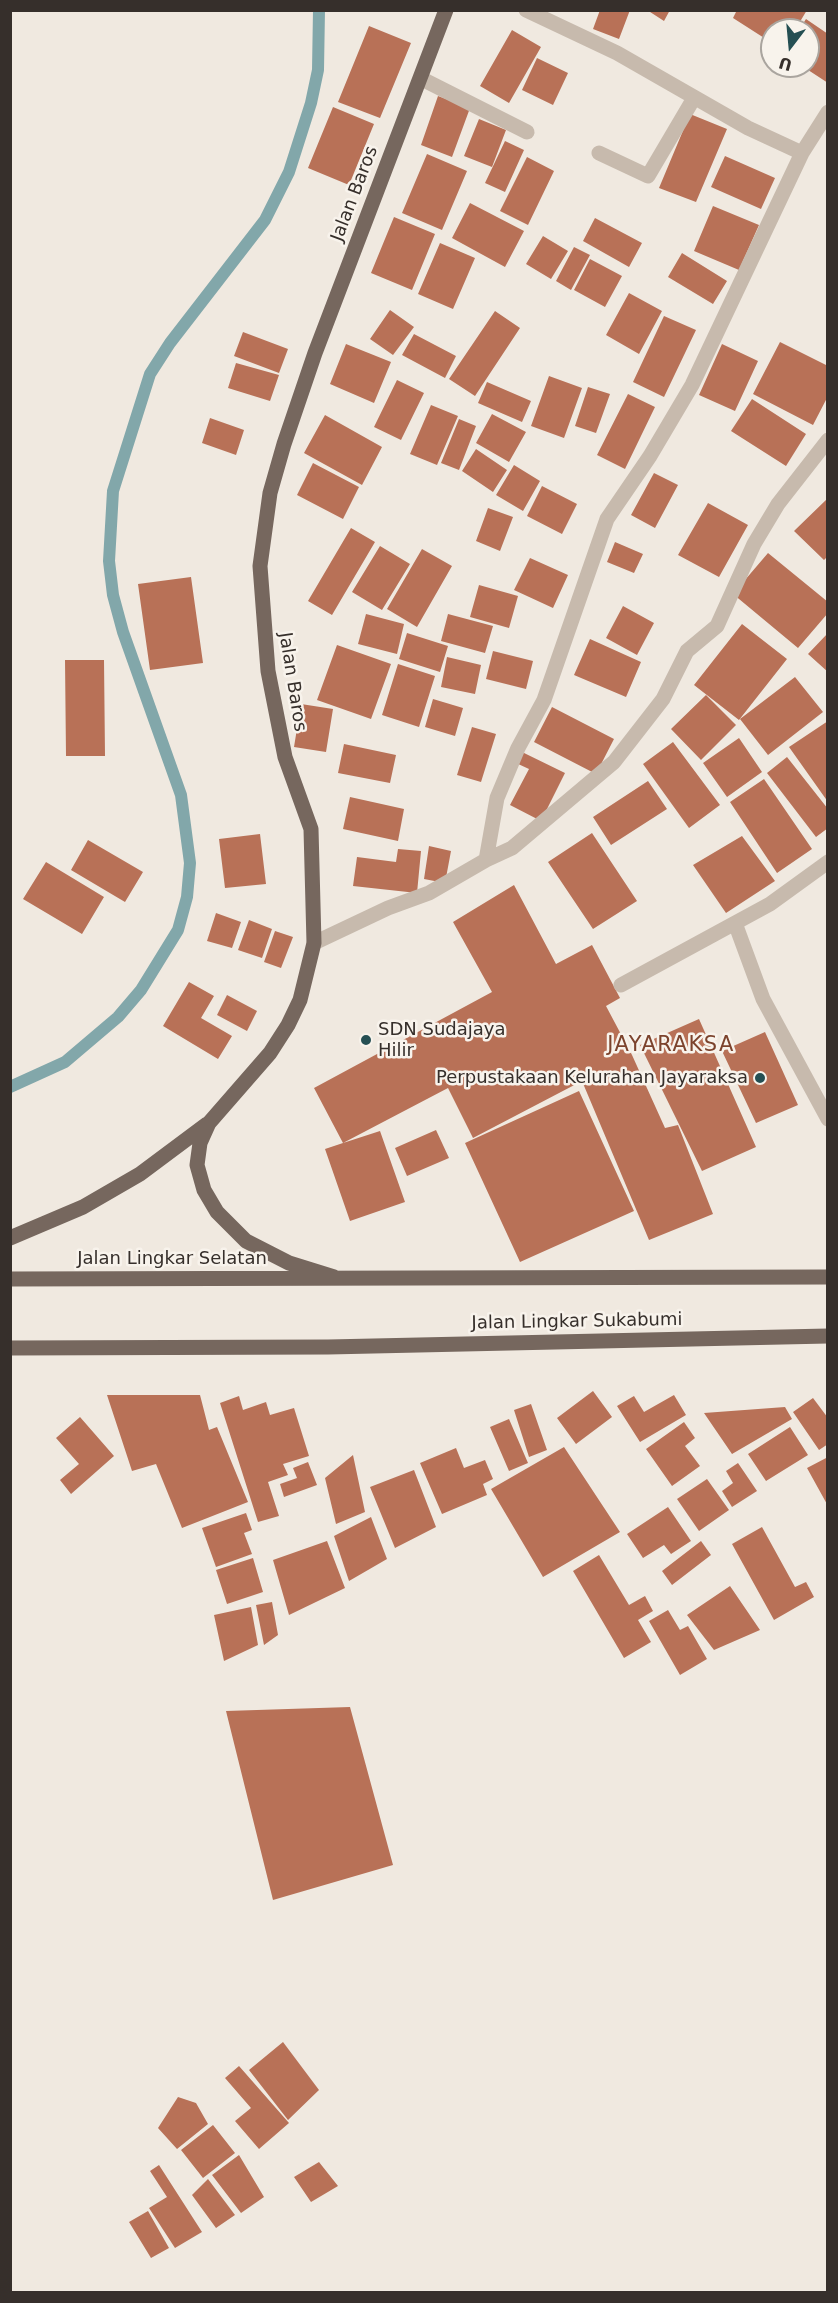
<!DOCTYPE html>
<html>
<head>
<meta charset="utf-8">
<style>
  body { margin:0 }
  #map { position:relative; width:838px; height:2303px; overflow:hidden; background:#f0e9e0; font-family:"DejaVu Sans",sans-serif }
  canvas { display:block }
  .frame { position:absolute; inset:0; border:12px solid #362f2b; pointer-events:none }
  .north { position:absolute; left:760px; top:18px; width:60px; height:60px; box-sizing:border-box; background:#f8f3ec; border:2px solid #aaa59f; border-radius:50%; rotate:196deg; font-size:16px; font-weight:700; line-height:24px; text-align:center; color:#362f2b }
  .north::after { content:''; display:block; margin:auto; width:21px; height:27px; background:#254f53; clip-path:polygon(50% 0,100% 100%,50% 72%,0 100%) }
</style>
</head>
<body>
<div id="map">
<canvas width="838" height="2303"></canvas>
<div class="frame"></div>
<div class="north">U</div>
</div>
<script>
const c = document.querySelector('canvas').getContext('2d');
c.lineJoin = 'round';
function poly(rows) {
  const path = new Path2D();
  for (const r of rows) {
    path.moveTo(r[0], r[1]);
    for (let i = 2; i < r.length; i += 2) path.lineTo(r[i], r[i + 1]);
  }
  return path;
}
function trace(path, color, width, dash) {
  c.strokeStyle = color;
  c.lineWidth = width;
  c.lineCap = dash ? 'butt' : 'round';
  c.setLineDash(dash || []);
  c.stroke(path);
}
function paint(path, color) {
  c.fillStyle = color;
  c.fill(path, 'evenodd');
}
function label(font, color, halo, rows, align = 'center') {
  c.font = font + ' "DejaVu Sans",sans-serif';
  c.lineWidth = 5;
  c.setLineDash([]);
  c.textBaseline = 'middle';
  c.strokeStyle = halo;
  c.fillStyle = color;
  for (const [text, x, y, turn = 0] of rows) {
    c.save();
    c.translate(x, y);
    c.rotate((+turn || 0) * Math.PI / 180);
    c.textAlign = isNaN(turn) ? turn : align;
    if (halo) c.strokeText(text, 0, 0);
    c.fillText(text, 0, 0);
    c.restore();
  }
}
const stream = poly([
  [10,1087,65,1062,118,1017,141,990,178,930,187,897,190,863,181,795,123,632,113,595,109,561,113,491,150,374,170,343,265,220,289,172,311,103,318,70,319,10]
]);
const building = poly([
  [600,10,630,10,619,39,593,29],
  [647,10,670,10,664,21],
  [737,10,807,10,795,30,772,30,772,43,733,18],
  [806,19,828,34,828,83,802,66,808,66,808,30,799,30],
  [369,26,411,43,380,118,338,102],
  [512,30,541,47,509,103,480,86],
  [537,58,568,73,553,105,522,90],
  [438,96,470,108,452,157,421,145],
  [333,107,374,124,349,185,308,168],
  [690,114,727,129,696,202,659,188],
  [479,119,506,130,492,167,464,156],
  [505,141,524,150,505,192,485,183],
  [427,154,467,171,442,230,402,213],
  [725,156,775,178,761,209,711,187],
  [527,157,554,171,528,225,500,211],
  [470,203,524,231,505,267,452,238],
  [713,206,759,225,739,270,694,251],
  [394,217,435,234,412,290,371,273],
  [595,218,642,243,629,267,583,241],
  [543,236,568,251,551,279,526,264],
  [440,243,475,258,453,309,418,294],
  [574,247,590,255,571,290,556,281],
  [682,253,727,281,713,304,668,277],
  [590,259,622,276,605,307,574,290],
  [629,293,662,311,639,354,606,335],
  [390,310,414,327,393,355,370,339],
  [495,311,520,328,475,396,449,379],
  [664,316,696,330,664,397,633,382],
  [243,332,288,349,279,373,234,356],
  [414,334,456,356,445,378,402,355],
  [780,342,828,366,828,396,813,425,753,394],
  [346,344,391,362,374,403,330,384],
  [722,344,758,361,735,411,699,395],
  [236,363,279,375,270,401,228,388],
  [549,376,582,388,564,438,531,426],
  [397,380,424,393,401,440,374,427],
  [487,382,531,401,522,422,478,403],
  [588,387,610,394,596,433,575,426],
  [628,394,655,407,625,469,597,455],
  [752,399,806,434,786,466,731,431],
  [431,405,458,416,437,465,410,454],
  [492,414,526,432,509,462,476,443],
  [325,415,382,447,362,485,304,453],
  [210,418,244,430,236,455,202,443],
  [459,419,476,426,459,470,441,463],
  [476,449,507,470,493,492,462,471],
  [313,463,359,487,343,519,297,495],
  [514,465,540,481,523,511,496,495],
  [654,473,678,485,655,528,631,515],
  [542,486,577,504,562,534,527,516],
  [828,498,828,556,824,560,794,531],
  [708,503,748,525,719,577,678,555],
  [488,508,513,517,500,551,476,541],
  [351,528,375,542,332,615,308,601],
  [615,542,643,554,634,573,607,562],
  [380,546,410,564,382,610,352,592],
  [422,549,452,566,417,627,387,609],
  [768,553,828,602,828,613,798,648,733,594],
  [530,558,568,575,553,608,514,590],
  [191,577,203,663,150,670,138,584],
  [479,585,518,596,509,628,470,617],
  [623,606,654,623,637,655,606,638],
  [366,614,404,624,397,654,358,644],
  [448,614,493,626,485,653,441,641],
  [742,624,787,659,739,720,694,685],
  [407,633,448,646,440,672,399,659],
  [828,633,828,672,808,654],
  [590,639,641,662,626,697,574,675],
  [337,645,391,664,371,719,317,700],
  [493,651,533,661,526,689,486,679],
  [447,657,481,665,475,694,441,687],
  [65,660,104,660,105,756,66,756],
  [398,664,435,676,419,727,382,715],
  [795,677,823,712,768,755,740,719],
  [706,695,736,725,701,760,671,729],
  [433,699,463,708,455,736,425,727],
  [301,704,333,709,326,752,294,747],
  [552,707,614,739,596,774,534,742],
  [828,721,828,802,789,747],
  [472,727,496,734,481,782,457,775],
  [739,738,762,772,727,797,703,763],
  [673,742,720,805,689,828,643,764],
  [344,744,396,755,390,783,338,773],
  [522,752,565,773,541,821,510,805,529,769,516,763],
  [787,757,828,809,828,828,816,837,767,773],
  [764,779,812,849,777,873,730,802],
  [648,781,667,809,611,845,593,817],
  [350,797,404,809,398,841,343,829],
  [592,833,637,901,593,929,548,862],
  [260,834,266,884,225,888,219,839],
  [742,836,775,881,726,913,693,865],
  [88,840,143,872,125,902,71,870],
  [429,846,451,851,445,883,424,879],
  [398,849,421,851,417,893,353,886,357,857,396,862],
  [46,862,104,897,82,934,23,899],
  [514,885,556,964,592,945,620,998,606,1006,632,1055,665,1128,678,1125,713,1214,649,1240,582,1081,473,1138,448,1088,343,1143,380,1131,405,1202,350,1221,325,1149,343,1143,314,1088,492,992,453,922],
  [216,913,241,922,232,948,207,941],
  [249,920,272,929,262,958,238,950],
  [275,931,293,937,281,968,264,962],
  [189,982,214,996,201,1018,232,1036,218,1059,163,1026],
  [227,995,257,1011,247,1031,217,1015],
  [699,1019,756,1147,702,1171,640,1045],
  [765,1032,798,1105,756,1123,722,1051],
  [579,1091,634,1211,520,1262,465,1143],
  [436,1130,449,1158,407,1176,395,1148],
  [593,1391,612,1417,576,1444,557,1418],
  [107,1395,200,1395,209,1430,217,1427,248,1502,182,1528,156,1464,132,1471],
  [674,1395,686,1415,640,1442,617,1406,634,1396,644,1412],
  [239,1396,243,1410,266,1402,270,1415,294,1408,309,1456,283,1464,288,1475,268,1482,279,1516,258,1522,220,1403],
  [813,1398,828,1418,828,1444,819,1450,793,1412],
  [531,1404,547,1450,529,1457,514,1410],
  [785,1407,792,1419,732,1454,704,1413],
  [80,1417,114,1456,71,1494,60,1480,79,1464,56,1438],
  [509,1419,528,1463,509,1471,490,1427],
  [684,1422,695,1438,685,1446,700,1466,672,1486,646,1449],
  [790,1427,808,1455,766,1481,748,1454],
  [564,1447,620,1532,543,1577,491,1489],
  [456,1448,464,1468,485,1460,493,1479,483,1484,487,1495,442,1514,420,1463],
  [353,1455,365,1512,336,1524,325,1478],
  [828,1457,828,1506,807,1468],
  [308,1462,317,1485,284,1497,280,1484,297,1478,293,1468],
  [738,1463,757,1491,732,1507,722,1491,733,1483,726,1471],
  [414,1470,436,1527,395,1548,370,1487],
  [707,1479,729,1510,699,1531,677,1499],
  [668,1507,691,1541,671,1554,664,1545,643,1558,627,1534],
  [246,1513,252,1530,244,1533,252,1554,216,1567,202,1528],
  [371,1517,387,1559,349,1581,334,1536],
  [762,1527,795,1587,806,1582,814,1597,774,1620,732,1544],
  [327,1541,345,1588,289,1615,273,1560],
  [701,1541,711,1555,672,1585,662,1571],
  [599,1555,629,1605,645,1596,653,1611,638,1620,651,1642,624,1658,573,1571],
  [253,1558,263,1592,227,1604,216,1570],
  [730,1586,760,1630,714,1650,687,1615],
  [272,1602,278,1635,264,1645,256,1605],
  [251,1607,258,1645,224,1661,214,1615],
  [668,1610,680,1630,688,1626,707,1659,680,1675,649,1621],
  [350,1707,393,1865,273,1900,226,1711],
  [283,2042,319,2090,288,2120,249,2070],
  [239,2066,289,2123,259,2149,235,2121,251,2108,225,2078],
  [178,2097,196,2103,208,2124,177,2149,158,2128],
  [213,2125,235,2153,203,2178,181,2150],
  [239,2155,264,2197,241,2213,212,2175],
  [319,2162,338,2186,311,2202,294,2177],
  [159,2165,202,2232,175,2248,149,2208,167,2197,150,2171],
  [208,2179,235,2215,216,2228,192,2195],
  [148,2211,169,2248,151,2258,129,2222]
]);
const service = poly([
  [422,79,527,132]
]);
const minor = poly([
  [526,10,617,53,748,128,802,153],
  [599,153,648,176,694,98],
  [486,860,497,798,518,748,544,700,607,519,650,456,692,385,802,153,828,112],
  [735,923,763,999,828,1119],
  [314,943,388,908,429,893,486,860,512,848,614,762,663,699,687,651,717,626,754,544,778,504,828,440],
  [621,985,770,904,828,862]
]);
const primary = poly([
  [10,1238,83,1207,140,1174,207,1124],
  [334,1277,289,1263,246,1241,217,1212,204,1190,197,1165,200,1143,209,1123,270,1053,288,1025,300,1000,314,943,311,829,285,757,268,671,260,566,270,493,284,444,315,353,446,10],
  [10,1279,828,1277],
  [10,1348,328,1347,828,1336]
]);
const markers = [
  [366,1040,6,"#254f53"],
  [760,1078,6,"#254f53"]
];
const streetNames = [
  ["Jalan Baros",355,194,-69],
  ["Jalan Baros",292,682,81],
  ["Jalan Lingkar Selatan",172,1259],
  ["Jalan Lingkar Sukabumi",577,1322,-1]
];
const poiNames = [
  ["SDN Sudajaya",378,1030],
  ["Hilir",378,1051],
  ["Perpustakaan Kelurahan Jayaraksa",748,1078,"right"]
];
const quarterNames = [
  ["JAYARAKSA",671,1046]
];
trace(stream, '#82a7aa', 12);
paint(building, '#b87157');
trace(service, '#c7baad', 15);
trace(minor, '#c7baad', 15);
trace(primary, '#76675e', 15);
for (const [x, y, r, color] of markers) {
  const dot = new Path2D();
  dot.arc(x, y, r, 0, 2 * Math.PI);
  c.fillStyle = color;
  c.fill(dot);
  trace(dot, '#f8f3ec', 2);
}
label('18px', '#362f2b', '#f8f3ec', streetNames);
label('18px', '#362f2b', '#f8f3ec', poiNames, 'left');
c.letterSpacing = '1.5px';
label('21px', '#7c432d', '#f8f3ec', quarterNames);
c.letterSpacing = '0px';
</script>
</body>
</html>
